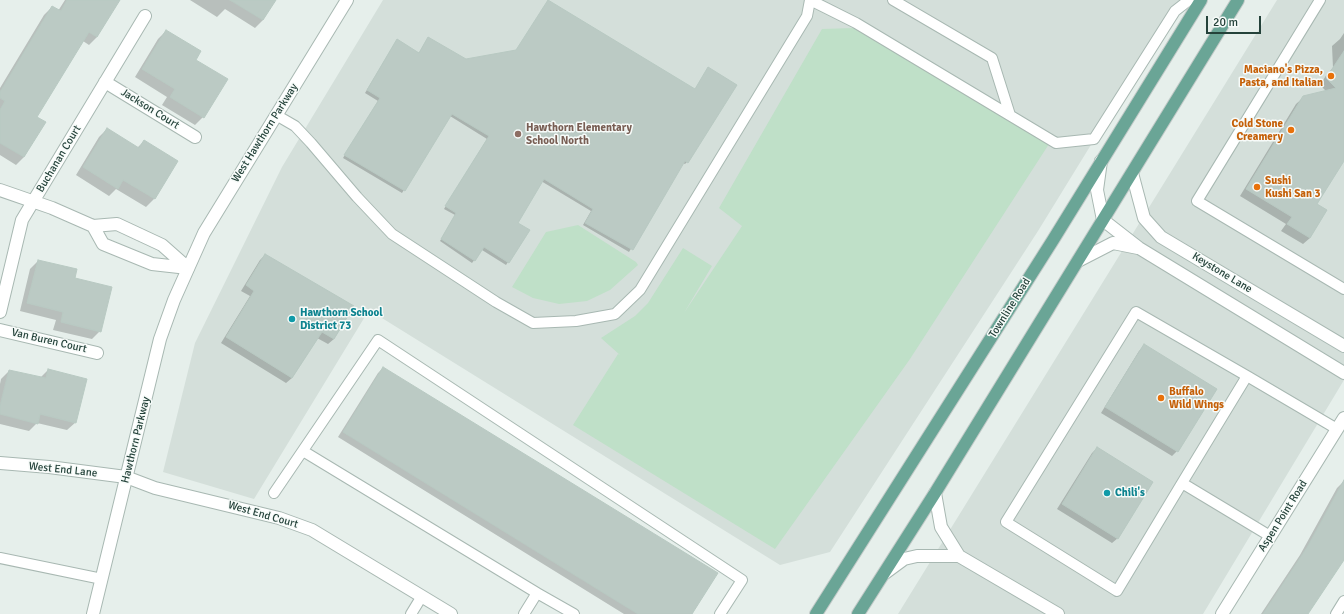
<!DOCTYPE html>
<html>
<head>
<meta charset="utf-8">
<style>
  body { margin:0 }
  #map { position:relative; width:1344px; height:614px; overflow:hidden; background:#e6efeb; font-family:Signika,sans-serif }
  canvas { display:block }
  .scale { position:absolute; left:1206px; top:16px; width:55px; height:18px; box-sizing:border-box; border:2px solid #24423a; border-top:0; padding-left:5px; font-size:12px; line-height:14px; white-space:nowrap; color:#24423a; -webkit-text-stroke:3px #f7fbf9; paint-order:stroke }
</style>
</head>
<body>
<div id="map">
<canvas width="1344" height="614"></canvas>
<div class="scale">20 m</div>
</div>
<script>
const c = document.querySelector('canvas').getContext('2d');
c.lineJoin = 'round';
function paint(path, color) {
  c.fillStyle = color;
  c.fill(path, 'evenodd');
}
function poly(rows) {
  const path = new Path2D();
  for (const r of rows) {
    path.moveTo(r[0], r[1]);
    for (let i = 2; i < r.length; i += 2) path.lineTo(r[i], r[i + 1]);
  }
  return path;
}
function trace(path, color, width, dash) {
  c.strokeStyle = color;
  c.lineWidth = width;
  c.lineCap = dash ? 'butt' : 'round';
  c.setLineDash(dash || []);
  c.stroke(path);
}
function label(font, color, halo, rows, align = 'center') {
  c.font = font + ' Signika,sans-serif';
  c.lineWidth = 3;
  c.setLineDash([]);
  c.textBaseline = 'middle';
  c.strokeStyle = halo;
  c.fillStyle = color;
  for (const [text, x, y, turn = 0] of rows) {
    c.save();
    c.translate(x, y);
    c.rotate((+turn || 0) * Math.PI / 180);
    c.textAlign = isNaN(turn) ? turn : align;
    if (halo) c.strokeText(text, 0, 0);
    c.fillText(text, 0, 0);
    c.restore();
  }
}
const built = poly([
  [383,0,1180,0,1038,231,830,552,780,565,369,310,254,499,163,472,195,343,282,167],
  [1277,0,1344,0,1344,380,1203,614,898,614]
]);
const green = poly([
  [853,28,1049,144,910,359,775,549,573,425,618,354,620,355,601,338,635,316,648,303,683,248,712,266,684,313,742,226,719,208,822,29],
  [578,225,636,262,638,265,610,290,587,301,559,304,533,298,512,287,546,232]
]);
const shadow = poly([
  [65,0,112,0,97,37,89,45,83,41,36,117,44,123,24,157,16,165,0,155,0,88,44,15,52,7,58,11],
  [190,0,274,0,263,20,255,28,225,9,217,17],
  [166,31,195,60,203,117,195,125,162,105,167,97,135,77,158,39],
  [1344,33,1344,158,1316,205,1310,238,1303,244,1281,231,1286,224,1240,196,1296,104,1304,97,1326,91,1320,85,1327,74,1333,68,1332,46,1340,39],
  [426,41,466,60,516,52,687,162,685,164,683,163,629,252,583,225,591,211,541,181,516,223,508,262,506,265,482,250,472,263,440,241,455,215,444,209,487,139,450,116,402,193,343,158,378,101,365,93,395,43,419,53],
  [107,129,137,148,144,141,177,161,154,199,146,207,116,189,109,196,76,175,99,137],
  [265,255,353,307,334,339,328,344,317,338,292,378,286,383,221,343,250,296,241,291,260,260],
  [38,261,74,279,100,331,92,339,53,330,56,320,20,311,30,269],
  [1144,346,1177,451,1172,456,1101,413,1139,351],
  [383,368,691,614,624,614,338,437,378,373],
  [48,370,76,422,67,430,37,423,29,431,0,424,0,384,1,379,9,371,40,378],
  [1097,448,1118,538,1112,543,1057,509,1092,453],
  [1344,481,1344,559,1307,614,1261,614,1300,555,1337,488]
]);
const building = poly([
  [67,0,120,0,97,37,89,32,37,117,46,122,24,157,0,143,0,110,5,101,0,98,0,92,52,6,61,11,67,0],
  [230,0,276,0,263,20,230,0],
  [548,0,695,89,708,67,737,85,688,163,685,161,633,250,585,223,593,209,544,179,518,223,530,230,509,263,484,247,475,261,441,239,456,213,445,206,489,136,452,114,405,191,344,155,380,98,367,90,397,39,419,53,428,37,466,59,516,50,548,0],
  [166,30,201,51,196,60,228,79,204,118,170,97,175,89,142,69,166,30],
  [1344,51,1344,161,1317,204,1327,210,1310,238,1287,224,1292,217,1246,189,1303,96,1336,88,1326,78,1344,51],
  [107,128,139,148,144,140,178,161,155,199,123,180,118,189,83,167,107,128],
  [265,254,354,306,334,339,322,332,292,378,226,337,254,291,246,285,265,254],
  [38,260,77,269,75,278,112,287,101,332,61,322,63,312,27,303,38,260],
  [1144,344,1217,389,1178,452,1105,407,1144,344],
  [383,367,718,573,692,614,638,614,343,432,383,367],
  [48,369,87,379,76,423,40,414,38,424,0,414,0,406,9,370,46,378,48,369],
  [1097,447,1153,482,1118,539,1062,504,1097,447],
  [1344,480,1344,560,1308,614,1263,614,1308,546,1344,480]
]);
const service = poly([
  [810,0,856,23,1056,143,1094,139,1175,11,1189,0],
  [893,0,992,58,1010,115],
  [1320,0,1197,201,1344,289],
  [276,115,295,126,311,143,357,197,392,234,496,302,533,323,576,321,615,314,640,290,807,16,810,0],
  [1247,376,1337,429],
  [303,451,537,593,524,614],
  [1182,483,1117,591,1006,522,1136,312,1247,376,1182,483,1270,536],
  [274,493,378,340,742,580,720,614],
  [0,558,102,579],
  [537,593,574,614],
  [411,614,422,596],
  [1336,614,1344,601]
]);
const minor = poly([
  [105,82,195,137],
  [1101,161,1097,190,1103,220,1139,248,1344,373],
  [1132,173,1144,218,1161,237,1344,346],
  [0,190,52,208,93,226,117,224,162,245,188,268,152,264,103,244,93,226],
  [1078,261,1113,243,1138,248],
  [0,312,22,220,145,16],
  [0,330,97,353],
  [0,463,49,467,126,477,155,488,279,518,312,530,451,614],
  [935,493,941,527,959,556,1058,614],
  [885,573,904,559,917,556,959,556],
  [1222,614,1344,418]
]);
const tertiary = poly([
  [93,614,160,339,174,300,204,233,347,0]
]);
const primary = poly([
  [816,614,1053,240,1201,0],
  [858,614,935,493,1238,0]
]);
const markers = [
  [1331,76,4,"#e8710a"],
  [1291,130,4,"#e8710a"],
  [518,134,4,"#8d6e63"],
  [1257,187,4,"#e8710a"],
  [292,319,4,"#0f9aa8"],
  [1161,398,4,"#e8710a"],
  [1107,493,4,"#0f9aa8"]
];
const foodNames = [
  ["Maciano's Pizza,",1323,70],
  ["Pasta, and Italian",1323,83],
  ["Cold Stone",1283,124],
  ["Creamery",1283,137],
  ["Sushi",1265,181,"left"],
  ["Kushi San 3",1265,194,"left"],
  ["Buffalo",1169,392,"left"],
  ["Wild Wings",1169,405,"left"]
];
const streetNames = [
  ["Jackson Court",150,109,32],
  ["West Hawthorn Parkway",265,133,-58],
  ["Buchanan Court",59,159,-59],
  ["Keystone Lane",1222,273,31],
  ["Townline Road",1010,308,-58],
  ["Van Buren Court",49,341,13],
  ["Hawthorn Parkway",136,440,-76],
  ["West End Lane",63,470,6],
  ["West End Court",263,515,16],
  ["Aspen Point Road",1283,516,-58]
];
const educationNames = [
  ["Hawthorn Elementary",526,128],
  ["School North",526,141]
];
const cultureNames = [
  ["Hawthorn School",300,313],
  ["District 73",300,326],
  ["Chili's",1115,493]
];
paint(built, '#d4dfda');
paint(green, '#bfe0c8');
paint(shadow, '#0003');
paint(building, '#bbcac4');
trace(building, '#b8c9c2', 1);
trace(service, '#a8b8b2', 12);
trace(minor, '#a8b8b2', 14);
trace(tertiary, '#a8b8b2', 14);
trace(primary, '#c2cac8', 14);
trace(service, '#fff', 10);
trace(minor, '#fff', 12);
trace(tertiary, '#fff', 12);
trace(primary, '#6aa596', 12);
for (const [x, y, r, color] of markers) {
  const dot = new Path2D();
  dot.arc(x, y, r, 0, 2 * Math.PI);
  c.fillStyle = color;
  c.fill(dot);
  trace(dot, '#f7fbf9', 1.5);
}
label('bold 11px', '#c56008', '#f7fbf9', foodNames, 'right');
label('11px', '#24423a', '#f7fbf9', streetNames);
label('bold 11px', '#785e54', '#f7fbf9', educationNames, 'left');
label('bold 11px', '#0d838f', '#f7fbf9', cultureNames, 'left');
</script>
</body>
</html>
